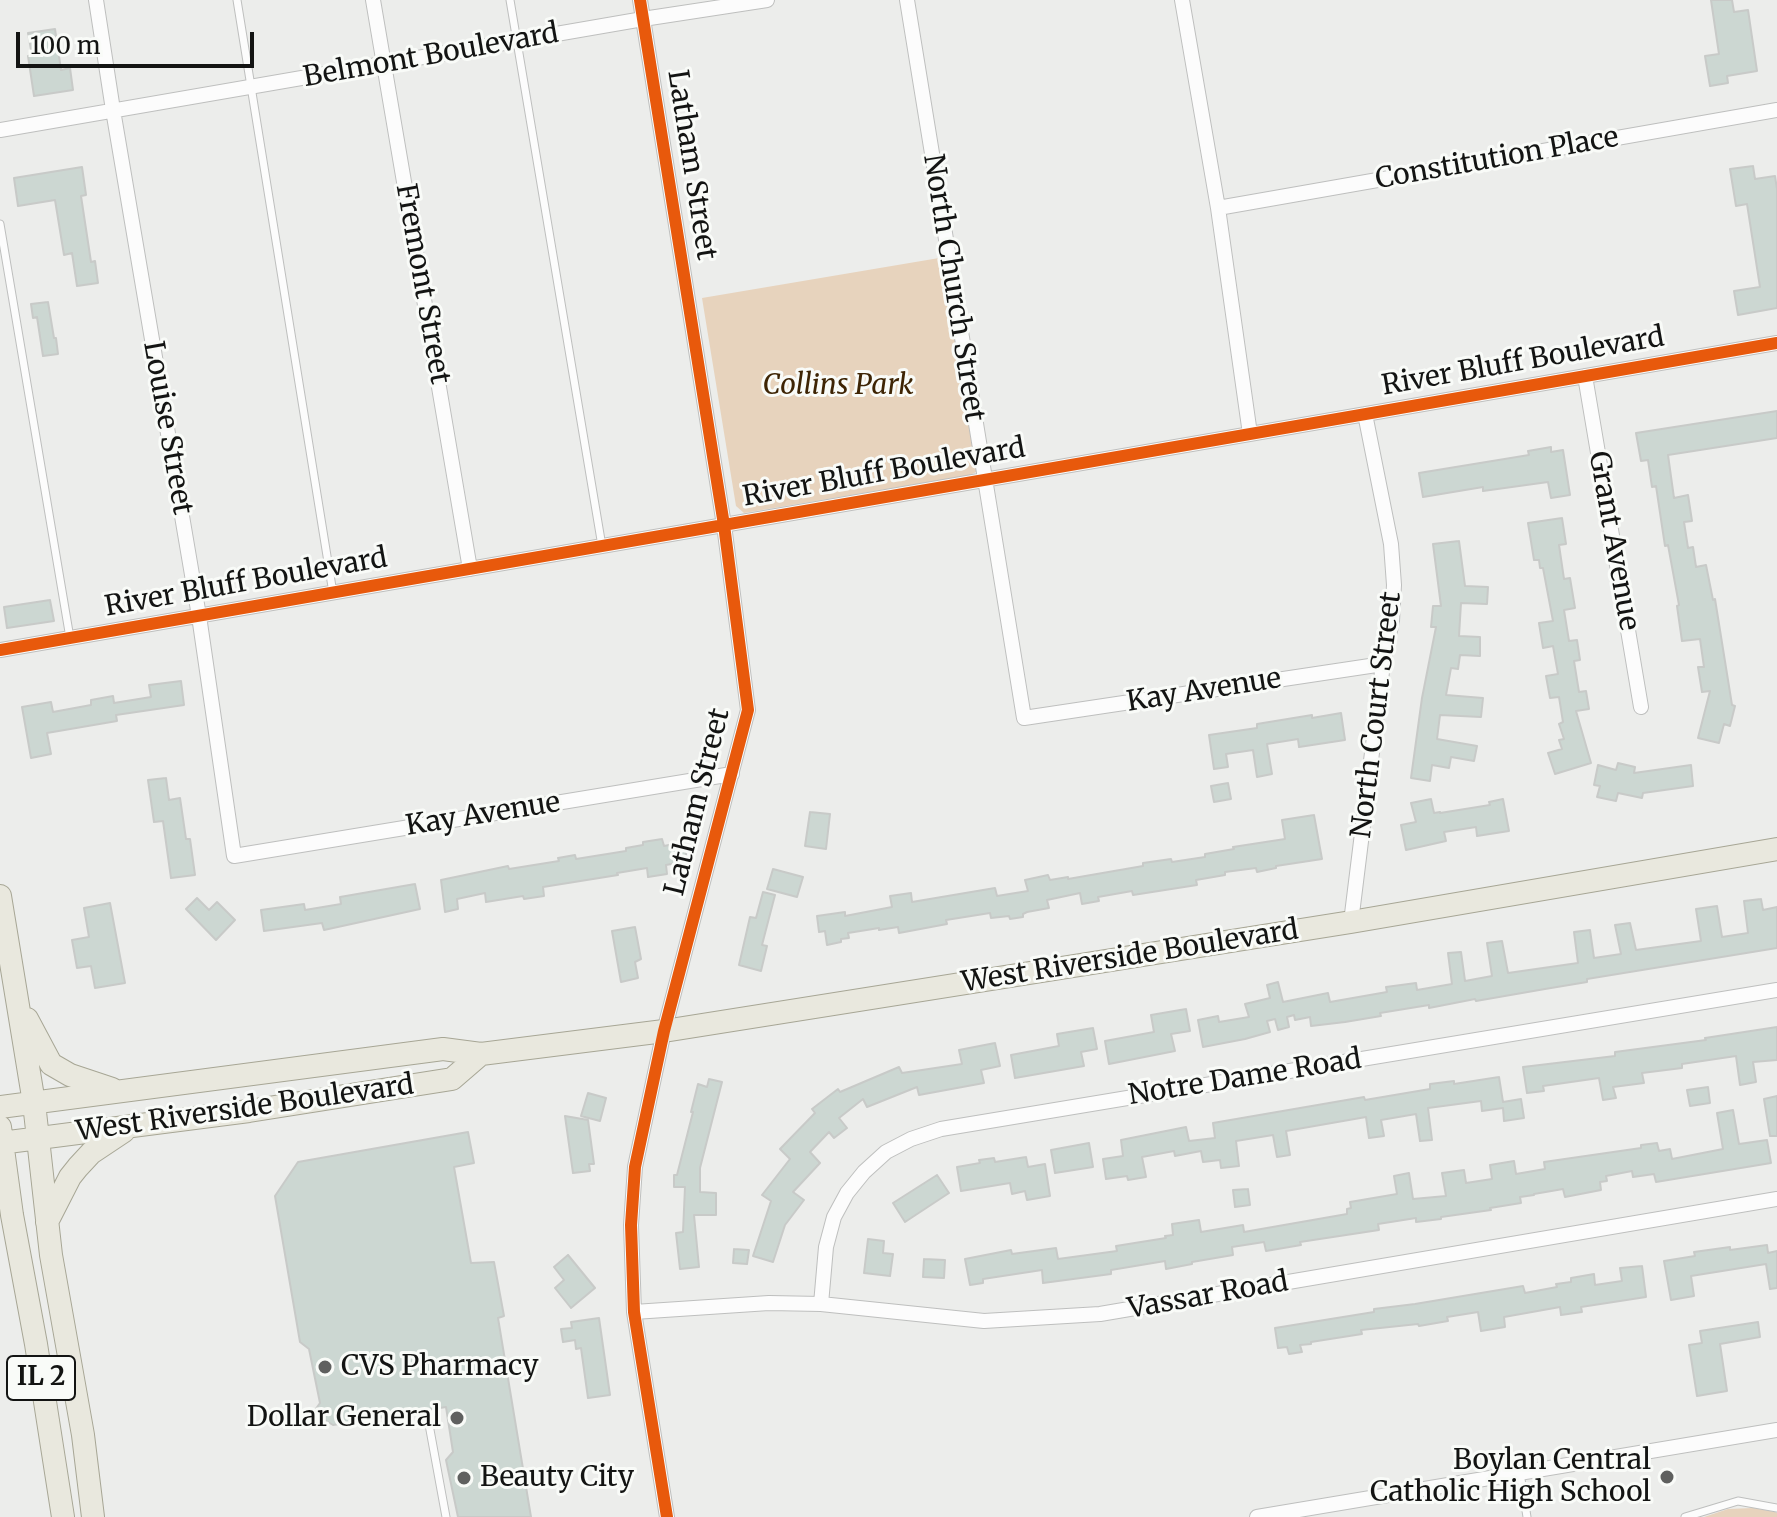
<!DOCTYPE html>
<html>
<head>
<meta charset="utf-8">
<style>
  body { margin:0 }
  #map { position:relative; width:1777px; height:1517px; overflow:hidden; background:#ecedeb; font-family:Merriweather,serif }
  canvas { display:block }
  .scale { position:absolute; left:16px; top:32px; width:238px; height:36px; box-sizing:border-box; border:4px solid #131413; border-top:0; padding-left:10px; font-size:24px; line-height:28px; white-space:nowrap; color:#131413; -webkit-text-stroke:6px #f9fbf8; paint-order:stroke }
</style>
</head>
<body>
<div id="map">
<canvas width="1777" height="1517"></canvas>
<div class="scale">100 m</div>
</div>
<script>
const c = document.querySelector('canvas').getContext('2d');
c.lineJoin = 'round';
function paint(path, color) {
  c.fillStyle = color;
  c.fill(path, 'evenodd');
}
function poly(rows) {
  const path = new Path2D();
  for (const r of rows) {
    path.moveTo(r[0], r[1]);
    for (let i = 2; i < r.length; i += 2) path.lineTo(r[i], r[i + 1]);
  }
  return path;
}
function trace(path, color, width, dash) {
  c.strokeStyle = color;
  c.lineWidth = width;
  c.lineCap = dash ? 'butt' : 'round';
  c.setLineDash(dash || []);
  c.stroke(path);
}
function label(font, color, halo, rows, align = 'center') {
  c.font = font + ' Merriweather,serif';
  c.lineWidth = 6;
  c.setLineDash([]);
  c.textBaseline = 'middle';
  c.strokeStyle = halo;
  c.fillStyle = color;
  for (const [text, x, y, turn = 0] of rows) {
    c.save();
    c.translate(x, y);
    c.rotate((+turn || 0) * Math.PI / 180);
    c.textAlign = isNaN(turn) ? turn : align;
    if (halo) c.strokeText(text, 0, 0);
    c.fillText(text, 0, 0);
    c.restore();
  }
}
const green = poly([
  [945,257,977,467,976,472,970,475,744,513,736,506,702,298],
  [1753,1508,1775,1512,1777,1513,1777,1517,1704,1517,1728,1509]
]);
const building = poly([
  [1711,0,1732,0,1734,12,1748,10,1757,71,1727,76,1728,83,1710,86,1705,56,1719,54,1711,0],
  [55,29,61,70,70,68,73,90,34,96,28,56,32,55,28,33,55,29],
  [1753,166,1755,179,1775,176,1777,189,1777,308,1738,315,1734,291,1760,287,1747,204,1736,206,1730,169,1753,166],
  [82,167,86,195,81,196,91,262,95,261,98,283,77,286,72,253,64,255,55,200,18,206,14,178,82,167],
  [48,302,54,338,56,338,58,354,43,356,37,317,33,318,31,304,48,302],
  [1777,411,1777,438,1668,455,1674,498,1688,495,1692,521,1684,522,1688,548,1693,547,1696,567,1706,565,1713,600,1715,599,1732,705,1735,706,1730,726,1724,724,1719,743,1698,738,1710,691,1702,692,1698,667,1704,667,1700,639,1682,641,1677,606,1679,605,1668,545,1665,546,1656,486,1652,487,1648,460,1641,461,1636,433,1777,411],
  [1551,447,1551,452,1563,450,1570,495,1551,498,1548,482,1483,491,1483,487,1423,497,1419,473,1529,455,1528,451,1551,447],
  [1562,518,1566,544,1559,545,1564,579,1570,578,1575,608,1564,610,1569,641,1577,640,1580,660,1574,661,1579,692,1586,691,1589,709,1576,711,1591,763,1555,774,1548,753,1562,749,1559,740,1564,739,1559,724,1563,722,1559,697,1550,698,1546,676,1558,674,1553,646,1543,648,1539,623,1553,621,1543,568,1540,568,1539,560,1534,560,1528,523,1562,518],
  [1459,541,1465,586,1488,587,1487,604,1461,603,1459,636,1480,637,1480,656,1460,655,1458,669,1451,668,1446,695,1483,698,1481,717,1440,715,1437,739,1477,746,1474,761,1451,757,1449,768,1432,765,1430,781,1411,778,1422,698,1436,627,1431,627,1433,606,1441,606,1433,544,1459,541],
  [50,600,54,621,7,628,4,607,50,600],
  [181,681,184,705,116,715,117,721,47,733,51,754,31,758,22,707,51,702,53,712,91,705,91,700,113,696,114,703,151,697,149,685,181,681],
  [1341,713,1345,740,1299,747,1298,739,1267,744,1272,774,1257,777,1253,750,1226,754,1228,767,1214,769,1209,735,1257,728,1257,724,1312,715,1312,718,1341,713],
  [1618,763,1635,767,1634,773,1691,765,1693,786,1643,793,1642,798,1618,793,1616,801,1597,797,1600,786,1594,785,1598,765,1616,770,1618,763],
  [166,778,169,800,180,798,186,839,190,839,195,875,171,878,163,821,154,822,148,780,166,778],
  [1228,783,1231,799,1214,802,1211,786,1228,783],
  [1431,799,1434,813,1440,812,1440,813,1490,805,1489,802,1503,799,1509,831,1477,836,1476,827,1444,832,1446,841,1406,850,1401,825,1416,822,1411,803,1431,799],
  [810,812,830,814,826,849,805,846,810,812],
  [1314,815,1322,859,1276,866,1276,868,1257,872,1256,868,1225,872,1225,875,1196,880,1197,885,1133,895,1132,891,1098,897,1099,901,1082,904,1080,893,1047,900,1049,908,1027,912,1023,914,1023,917,1010,919,1009,916,991,918,990,913,946,920,947,924,899,933,898,927,879,930,879,928,848,933,849,938,841,939,841,942,827,945,825,931,819,932,817,916,845,912,845,916,892,907,890,896,911,893,912,902,995,888,997,896,1028,891,1025,880,1048,875,1050,880,1068,877,1068,879,1143,866,1143,863,1171,859,1172,862,1205,857,1205,854,1234,849,1233,847,1285,839,1282,820,1314,815],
  [662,839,664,846,684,842,687,861,666,865,667,874,648,877,647,868,617,873,618,875,543,887,544,896,524,899,523,896,486,902,485,893,457,899,458,909,445,912,441,880,508,866,509,869,559,861,558,858,575,855,576,859,626,851,626,848,643,845,643,842,662,839],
  [773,869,803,877,797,897,767,889,773,869],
  [415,884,420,909,324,930,322,923,264,931,261,910,304,904,305,910,341,904,340,897,415,884],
  [763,892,775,895,762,945,767,946,761,971,739,965,750,917,756,918,763,892],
  [197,898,209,910,217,902,235,920,216,940,186,909,197,898],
  [1761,899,1763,910,1777,907,1777,948,1587,979,1587,982,1545,989,1476,1001,1475,999,1429,1008,1429,1005,1380,1013,1381,1016,1345,1022,1311,1026,1310,1017,1295,1020,1294,1015,1287,1017,1289,1027,1278,1030,1275,1019,1267,1021,1270,1032,1245,1039,1203,1047,1198,1020,1218,1016,1219,1022,1249,1017,1245,1004,1270,998,1267,985,1278,982,1283,1002,1328,993,1330,1002,1387,992,1386,987,1416,983,1417,990,1452,984,1448,953,1461,952,1465,981,1492,976,1487,943,1502,941,1508,973,1578,963,1574,932,1590,930,1594,958,1621,954,1615,925,1630,923,1636,950,1701,941,1696,909,1717,906,1722,937,1748,933,1744,901,1761,899],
  [110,903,125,983,95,988,91,966,77,968,72,940,89,937,84,908,110,903],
  [635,927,641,959,635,962,638,978,621,982,612,931,635,927],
  [1186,1009,1190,1031,1171,1034,1175,1051,1109,1064,1105,1041,1154,1032,1151,1015,1186,1009],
  [1777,1027,1777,1060,1753,1062,1756,1082,1740,1085,1736,1056,1682,1064,1682,1068,1642,1073,1644,1083,1613,1087,1616,1098,1603,1100,1599,1078,1543,1086,1544,1091,1527,1093,1523,1067,1615,1056,1615,1052,1706,1040,1705,1038,1777,1027],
  [1093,1028,1097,1049,1081,1052,1084,1066,1015,1078,1011,1055,1059,1046,1057,1034,1093,1028],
  [995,1043,1000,1066,981,1070,984,1083,919,1095,917,1087,867,1107,863,1099,839,1118,847,1128,834,1138,829,1132,810,1152,820,1163,793,1192,804,1200,785,1225,773,1262,753,1256,771,1201,762,1195,790,1159,780,1149,815,1113,812,1109,838,1089,840,1092,899,1067,902,1073,962,1064,959,1050,995,1043],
  [1499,1077,1503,1102,1521,1099,1524,1118,1504,1121,1503,1108,1482,1111,1481,1101,1428,1108,1432,1140,1420,1141,1416,1114,1381,1120,1384,1136,1369,1138,1366,1117,1286,1131,1290,1155,1277,1157,1273,1135,1236,1141,1239,1166,1221,1168,1220,1160,1203,1162,1201,1151,1175,1156,1174,1151,1142,1157,1146,1177,1128,1180,1127,1176,1106,1179,1103,1159,1123,1156,1121,1140,1186,1127,1189,1141,1215,1138,1213,1123,1364,1097,1365,1100,1430,1089,1430,1084,1454,1081,1454,1084,1499,1077],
  [709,1079,722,1082,700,1168,700,1192,716,1193,716,1215,694,1215,699,1267,680,1269,676,1233,683,1232,685,1187,674,1187,674,1175,677,1175,693,1112,691,1112,698,1084,707,1087,709,1079],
  [1708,1087,1710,1103,1690,1106,1687,1090,1708,1087],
  [588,1093,606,1098,600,1121,581,1116,588,1093],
  [1777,1096,1777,1136,1770,1136,1764,1099,1777,1096],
  [1733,1110,1739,1144,1767,1140,1771,1163,1656,1182,1654,1174,1633,1177,1632,1171,1606,1176,1607,1181,1600,1182,1601,1190,1565,1197,1563,1189,1534,1194,1534,1195,1520,1197,1521,1203,1490,1208,1491,1210,1441,1217,1441,1219,1416,1222,1416,1218,1378,1224,1379,1230,1300,1242,1301,1245,1266,1251,1264,1242,1232,1247,1233,1255,1192,1262,1192,1264,1166,1269,1165,1261,1111,1270,1111,1274,1043,1283,1042,1270,983,1279,983,1283,970,1285,965,1259,1011,1250,1012,1254,1056,1248,1058,1259,1117,1251,1116,1246,1166,1238,1165,1236,1173,1235,1172,1224,1199,1220,1201,1232,1243,1225,1244,1232,1347,1214,1347,1209,1351,1208,1350,1202,1397,1194,1394,1176,1409,1173,1413,1199,1446,1196,1442,1173,1464,1170,1466,1183,1492,1179,1490,1165,1514,1161,1516,1174,1545,1169,1544,1162,1641,1148,1641,1145,1657,1143,1659,1151,1670,1149,1672,1159,1723,1149,1717,1113,1733,1110],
  [565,1116,588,1120,594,1164,589,1164,590,1171,573,1173,565,1116],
  [468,1132,474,1163,454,1167,471,1263,494,1262,504,1316,498,1318,531,1517,458,1517,446,1460,453,1452,446,1407,333,1425,316,1415,315,1410,320,1403,309,1349,300,1342,275,1196,298,1162,468,1132],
  [1089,1143,1093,1167,1055,1173,1051,1150,1089,1143],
  [1026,1157,1028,1167,1045,1164,1050,1196,1027,1200,1025,1191,1012,1194,1010,1183,961,1191,957,1167,980,1163,979,1160,994,1158,995,1162,1026,1157],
  [937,1175,949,1193,905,1222,893,1203,937,1175],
  [1248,1189,1250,1205,1235,1207,1233,1190,1248,1189],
  [868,1239,884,1241,883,1253,893,1254,890,1276,864,1273,868,1239],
  [1767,1245,1768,1253,1777,1251,1777,1288,1770,1289,1766,1264,1691,1276,1694,1296,1671,1300,1664,1261,1695,1256,1694,1252,1730,1247,1730,1250,1767,1245],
  [734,1249,749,1250,747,1264,733,1263,734,1249],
  [568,1255,595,1288,571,1308,555,1288,564,1280,554,1267,568,1255],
  [924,1259,945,1260,944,1278,923,1277,924,1259],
  [1642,1266,1646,1297,1581,1307,1582,1312,1561,1315,1560,1307,1504,1317,1505,1327,1481,1331,1478,1312,1447,1317,1448,1321,1419,1326,1418,1324,1361,1330,1362,1334,1311,1342,1311,1344,1300,1345,1302,1352,1289,1354,1287,1347,1278,1348,1275,1328,1374,1312,1374,1309,1415,1304,1523,1286,1525,1293,1557,1287,1556,1284,1571,1282,1571,1278,1594,1274,1595,1285,1622,1281,1620,1268,1642,1266],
  [599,1318,610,1395,588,1398,581,1348,576,1349,575,1340,563,1342,561,1329,572,1328,571,1322,599,1318],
  [1758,1322,1760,1337,1720,1344,1727,1391,1697,1396,1689,1345,1702,1343,1700,1331,1758,1322]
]);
const service = poly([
  [237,0,333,593],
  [510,0,602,546],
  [0,224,70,638],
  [428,1419,446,1517],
  [1520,1473,1527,1517],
  [1685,1517,1738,1501,1777,1508]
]);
const minor = poly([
  [96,0,113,110,199,616,234,856,732,774],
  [373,0,470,569],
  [640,0,724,525,748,710,664,1031,635,1167,631,1225,634,1312,667,1517],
  [907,0,1024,718,1383,664],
  [1182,0,1218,208,1250,434],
  [0,130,643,19,767,0],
  [1218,208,1777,110],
  [1585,376,1641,707],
  [0,650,1777,343],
  [1351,922,1383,664,1392,621,1394,585,1391,544,1365,414],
  [821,1304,826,1247,834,1217,847,1193,864,1172,886,1152,911,1139,941,1129,1777,990],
  [634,1312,769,1303,821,1304,984,1321,1100,1314,1777,1199],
  [1257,1517,1777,1430]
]);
const primary = poly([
  [0,896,34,1103,51,1255,83,1435,93,1517],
  [27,1019,51,1064,70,1075,112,1089],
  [0,1107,443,1049,481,1054,664,1031,1351,922,1777,849],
  [0,1127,12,1215,36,1344,63,1517],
  [0,1143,249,1111,452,1079,481,1054],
  [47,1222,70,1177,78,1167,91,1153,124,1131]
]);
const cycleway = poly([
  [640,0,724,525,748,710,664,1031,635,1167,631,1225,634,1312,667,1517],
  [0,650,1777,343]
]);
const markers = [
  [325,1367,8,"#5f605f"],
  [457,1418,8,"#5f605f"],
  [1667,1477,8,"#5f605f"],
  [464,1478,8,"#5f605f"]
];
const shields = [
  [41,1378,68]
];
const shieldNames = [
  ["IL 2",41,1378]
];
const streetNames = [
  ["Belmont Boulevard",431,56,-10],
  ["Constitution Place",1497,159,-10],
  ["Latham Street",691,165,81],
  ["Fremont Street",422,284,80],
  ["North Church Street",953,288,81],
  ["River Bluff Boulevard",1523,362,-10],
  ["Louise Street",167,428,80],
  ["River Bluff Boulevard",884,473,-10],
  ["Grant Avenue",1613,541,80],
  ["River Bluff Boulevard",246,583,-10],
  ["Kay Avenue",1204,691,-9],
  ["North Court Street",1377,715,-83],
  ["Latham Street",698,802,-76],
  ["Kay Avenue",483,815,-9],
  ["West Riverside Boulevard",1130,957,-9],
  ["Notre Dame Road",1245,1078,-9],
  ["West Riverside Boulevard",245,1109,-8],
  ["Vassar Road",1208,1296,-10]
];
const parkNames = [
  ["Collins Park",838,386]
];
const poiNames = [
  ["CVS Pharmacy",341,1367],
  ["Dollar General",441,1418,"right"],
  ["Boylan Central",1651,1461,"right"],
  ["Catholic High School",1651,1493,"right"],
  ["Beauty City",480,1478]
];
paint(green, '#e7d3bd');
paint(building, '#ccd7d2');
trace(building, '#c8cac8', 2);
trace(service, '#bebfbe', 9);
trace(minor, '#bebfbe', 16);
trace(primary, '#a7a695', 24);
trace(service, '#fcfcfc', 7);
trace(minor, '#fcfcfc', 14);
trace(primary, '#e9e8de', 22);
trace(cycleway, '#e8590c', 12);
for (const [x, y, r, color] of markers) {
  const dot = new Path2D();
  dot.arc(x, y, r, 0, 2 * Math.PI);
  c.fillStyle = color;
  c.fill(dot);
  trace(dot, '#f9fbf8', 3);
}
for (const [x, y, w] of shields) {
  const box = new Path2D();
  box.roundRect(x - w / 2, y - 22, w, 44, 6);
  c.fillStyle = '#f9fbf8';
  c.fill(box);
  trace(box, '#131413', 2);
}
label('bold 26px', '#131413', null, shieldNames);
label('28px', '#131413', '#f9fbf8', streetNames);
label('italic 28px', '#3e2404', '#f9fbf8', parkNames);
label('28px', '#131413', '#f9fbf8', poiNames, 'left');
</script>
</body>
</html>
